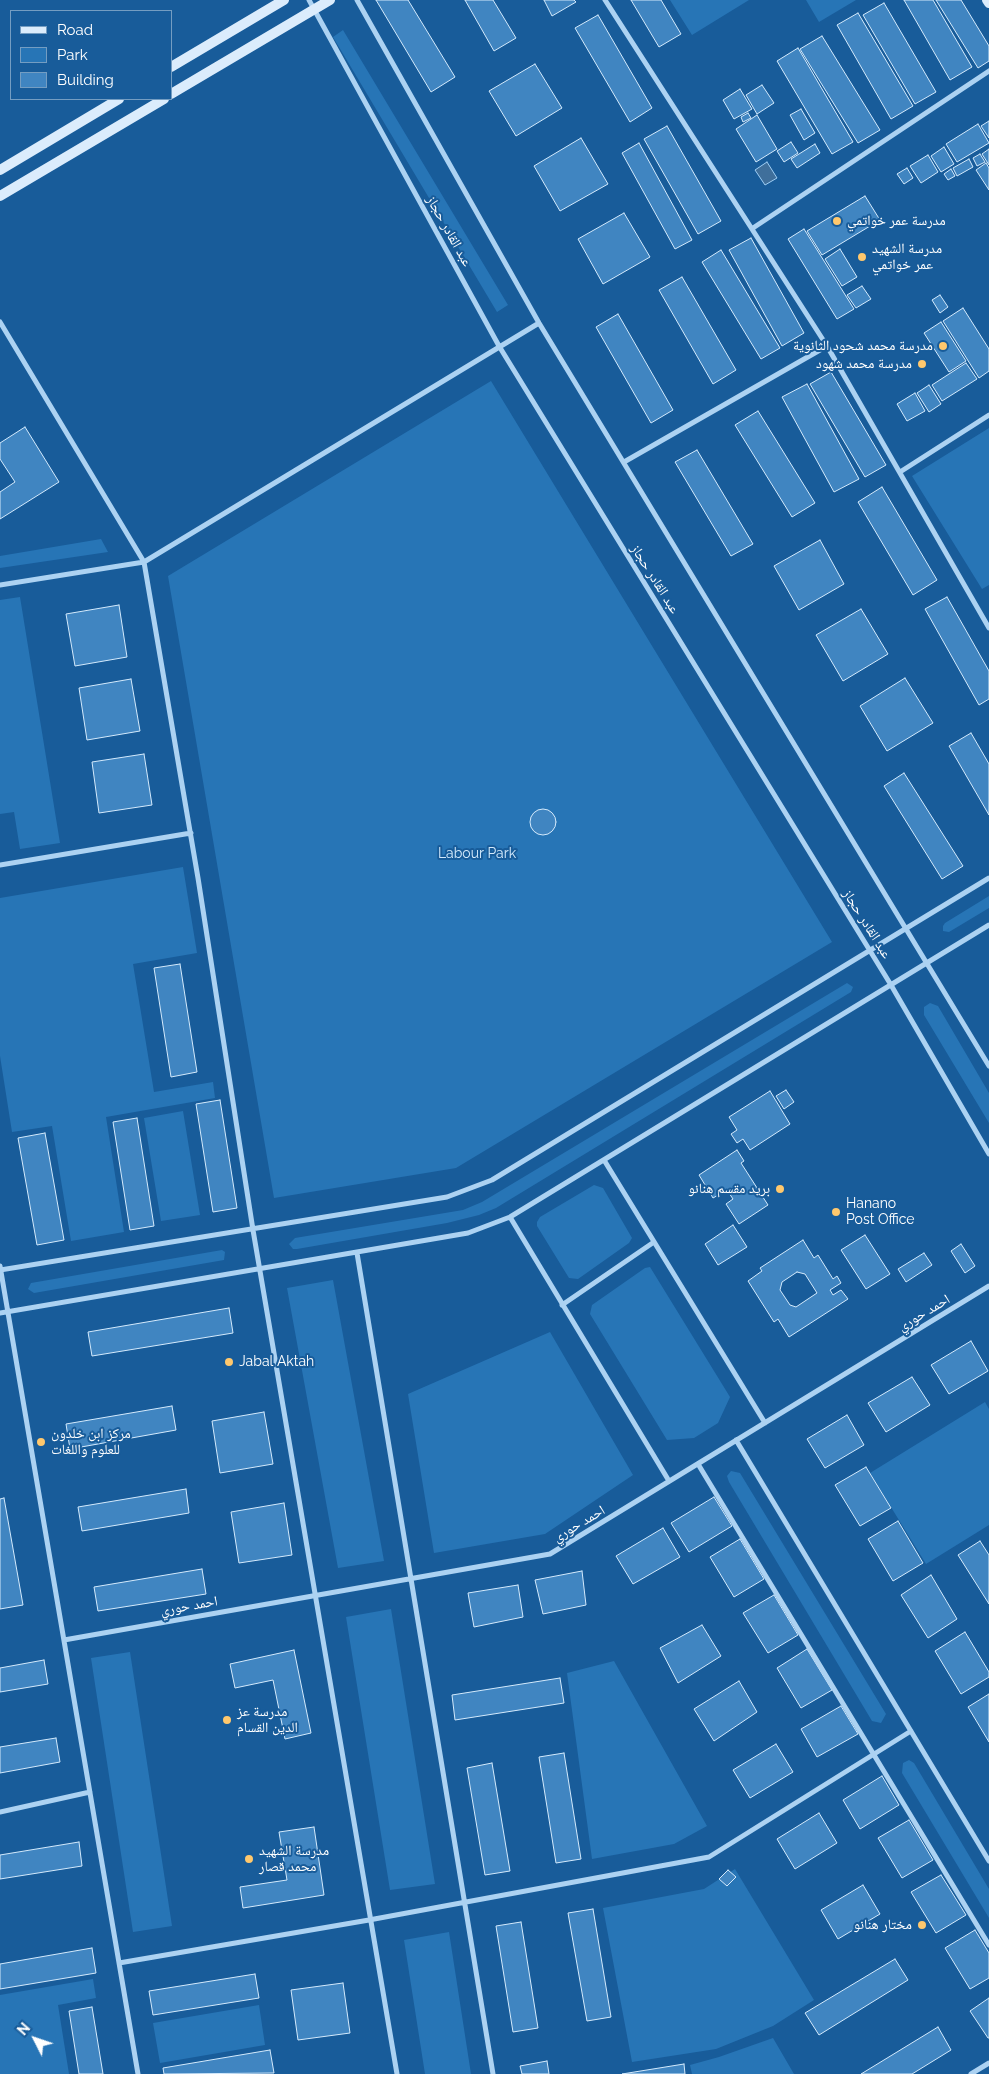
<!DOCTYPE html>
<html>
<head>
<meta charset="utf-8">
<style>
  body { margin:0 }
  #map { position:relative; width:989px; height:2074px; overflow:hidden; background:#185c9a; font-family:Raleway,sans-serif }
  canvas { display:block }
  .legend { position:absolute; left:10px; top:10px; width:162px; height:90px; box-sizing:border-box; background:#185c9a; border:1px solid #749dc2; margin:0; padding:6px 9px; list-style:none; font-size:15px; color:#fff }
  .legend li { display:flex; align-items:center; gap:10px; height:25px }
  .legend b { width:25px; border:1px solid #749dc2 }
  .north { position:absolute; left:10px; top:2014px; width:50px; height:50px; -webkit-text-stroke:4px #185c9a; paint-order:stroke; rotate:311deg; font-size:14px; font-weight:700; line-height:20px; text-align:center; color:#fff }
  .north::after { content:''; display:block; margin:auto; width:18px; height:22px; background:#fff; clip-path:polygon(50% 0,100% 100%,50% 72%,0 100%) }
</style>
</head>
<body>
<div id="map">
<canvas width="989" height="2074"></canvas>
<ul class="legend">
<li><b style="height:6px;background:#dbecfc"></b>Road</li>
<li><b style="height:14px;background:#2775b6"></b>Park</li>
<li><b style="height:14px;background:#4085c1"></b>Building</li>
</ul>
<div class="north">N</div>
</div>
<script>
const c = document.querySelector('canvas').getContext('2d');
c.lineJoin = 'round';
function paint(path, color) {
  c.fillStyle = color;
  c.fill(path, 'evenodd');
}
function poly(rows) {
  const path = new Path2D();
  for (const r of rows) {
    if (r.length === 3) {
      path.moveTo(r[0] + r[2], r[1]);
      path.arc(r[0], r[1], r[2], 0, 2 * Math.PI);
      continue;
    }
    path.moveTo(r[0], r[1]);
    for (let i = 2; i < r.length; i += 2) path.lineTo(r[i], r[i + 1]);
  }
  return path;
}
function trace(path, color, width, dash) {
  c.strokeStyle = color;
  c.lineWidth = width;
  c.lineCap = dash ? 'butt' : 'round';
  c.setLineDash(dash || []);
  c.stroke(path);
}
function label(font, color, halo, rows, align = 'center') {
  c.font = font + ' Raleway,"Noto Naskh Arabic",sans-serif';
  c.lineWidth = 4;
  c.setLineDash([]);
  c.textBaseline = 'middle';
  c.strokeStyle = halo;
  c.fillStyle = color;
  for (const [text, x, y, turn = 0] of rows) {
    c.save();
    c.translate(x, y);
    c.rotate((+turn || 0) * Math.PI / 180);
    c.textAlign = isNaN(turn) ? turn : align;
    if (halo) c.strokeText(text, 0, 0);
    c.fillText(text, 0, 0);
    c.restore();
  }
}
const green = poly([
  [670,0,749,0,692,35],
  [806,0,856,0,819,22],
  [343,30,508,305,497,312,333,37],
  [491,381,832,942,456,1168,274,1198,168,576],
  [989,428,989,585,982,589,912,476],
  [101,539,108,552,0,568,0,556],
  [20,597,60,843,20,849,14,812,0,814,0,600],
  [183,867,197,953,133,964,154,1092,213,1082,215,1098,106,1117,124,1232,71,1241,52,1126,12,1132,0,1056,0,898],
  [989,896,989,908,949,932,943,931,943,926,945,923],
  [847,983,853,987,851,992,496,1208,479,1215,447,1223,297,1249,293,1249,289,1244,295,1238,463,1210,482,1202],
  [930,1003,938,1006,989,1093,989,1123,924,1015,924,1007],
  [183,1111,200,1215,161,1221,144,1118],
  [594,1185,603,1188,632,1238,629,1243,578,1279,569,1278,537,1226,537,1222,540,1217],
  [222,1250,225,1252,224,1260,34,1293,28,1289,31,1283],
  [650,1267,730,1397,718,1423,694,1438,667,1440,590,1314,592,1305,645,1268],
  [333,1280,384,1561,338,1568,287,1288],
  [550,1332,633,1475,545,1534,434,1553,408,1394],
  [985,1402,989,1409,989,1525,926,1564,870,1473],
  [731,1471,740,1473,886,1714,881,1723,872,1721,729,1482,727,1476],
  [391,1609,435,1884,390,1890,346,1617],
  [130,1652,172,1926,133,1932,91,1658],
  [614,1661,707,1826,674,1844,592,1859,567,1673],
  [909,1760,914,1763,989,1889,989,1918,902,1773,903,1763],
  [735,1869,814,2000,773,2026,716,2049,632,2062,603,1908,704,1889],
  [449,1932,471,2074,425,2074,404,1940],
  [93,1979,96,1998,58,2005,69,2074,0,2074,0,1995],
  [259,2005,265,2045,160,2063,153,2023],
  [773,2038,794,2074,692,2074,690,2065,719,2057]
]);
const water = poly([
  [767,162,777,178,765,185,755,170,767,162]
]);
const building = poly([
  [376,0,408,0,455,77,431,92,376,0],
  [465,0,493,0,516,38,494,51,465,0],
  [544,0,574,0,576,2,552,16,544,0],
  [631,0,661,0,681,34,659,47,631,0],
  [904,0,933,0,972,67,950,80,904,0],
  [936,0,961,0,989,46,989,61,978,68,936,0],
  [884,3,936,92,915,104,863,15,884,3],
  [858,13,913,106,891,119,837,25,858,13],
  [598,15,652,108,630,122,575,28,598,15],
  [822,36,880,130,858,143,800,49,822,36],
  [798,48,853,142,832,154,777,61,798,48],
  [535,64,562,108,516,136,489,91,535,64],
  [762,85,774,103,757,114,746,95,762,85],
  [740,89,752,109,734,119,723,100,740,89],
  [801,109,815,133,804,140,790,115,801,109],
  [748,113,751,118,743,122,741,117,748,113],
  [757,115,777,149,756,162,736,129,757,115],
  [989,121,989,138,981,126,989,121],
  [978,124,989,143,957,162,946,144,978,124],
  [667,126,721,221,698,234,644,139,667,126],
  [581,138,608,184,560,211,534,166,581,138],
  [791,142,798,153,784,162,777,151,791,142],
  [639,143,692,240,675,249,622,153,639,143],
  [815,144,820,153,797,168,791,159,815,144],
  [944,147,954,164,941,172,931,156,944,147],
  [989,149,989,165,982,154,989,149],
  [980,154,985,162,977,166,973,158,980,154],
  [928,155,938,172,921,183,910,166,928,155],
  [969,159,973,167,957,176,953,168,969,159],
  [986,163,989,168,989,190,976,170,986,163],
  [907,168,913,178,904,184,897,174,907,168],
  [951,169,955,176,948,180,944,174,951,169],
  [865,196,880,220,822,255,807,231,865,196],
  [624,213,650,257,603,284,578,239,624,213],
  [804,229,854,309,837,319,788,239,804,229],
  [751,238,804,333,782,346,729,250,751,238],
  [840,249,857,277,842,286,825,259,840,249],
  [721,250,780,348,761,359,702,262,721,250],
  [682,277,736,370,713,384,659,290,682,277],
  [862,286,871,299,856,308,847,295,862,286],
  [940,295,948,307,940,313,932,300,940,295],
  [963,308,989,349,989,371,979,378,943,321,963,308],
  [618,314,673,410,651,423,596,327,618,314],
  [941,322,966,361,949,372,924,333,941,322],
  [966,363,977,379,942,401,932,385,966,363],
  [831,372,886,465,865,477,810,384,831,372],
  [807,384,859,479,834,492,782,397,807,384],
  [929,385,941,404,929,412,917,393,929,385],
  [915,393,925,411,907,421,897,404,915,393],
  [758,411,815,503,792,517,735,425,758,411],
  [25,427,59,482,0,519,0,492,15,482,0,459,0,443,25,427],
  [697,450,753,544,731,556,675,462,697,450],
  [882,487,937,580,913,595,858,502,882,487],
  [820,540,844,584,799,610,774,566,820,540],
  [947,597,989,671,989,699,979,705,925,609,947,597],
  [119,605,127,657,75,666,66,614,119,605],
  [861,609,888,654,843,681,816,635,861,609],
  [905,678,933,723,887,751,860,706,905,678],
  [131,679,140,731,87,740,79,688,131,679],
  [971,733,989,764,989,815,949,746,971,733],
  [144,754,152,805,99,813,92,762,144,754],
  [904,773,963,866,942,879,884,786,904,773],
  [543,822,13],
  [180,964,197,1072,171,1077,154,968,180,964],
  [786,1090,794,1102,784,1109,776,1096,786,1090],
  [770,1091,790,1124,750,1150,743,1139,737,1143,731,1134,737,1130,729,1117,770,1091],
  [220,1100,237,1208,213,1212,196,1104,220,1100],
  [137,1118,154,1226,130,1230,113,1122,137,1118],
  [45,1133,64,1240,37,1245,18,1138,45,1133],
  [737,1150,744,1161,741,1163,768,1205,739,1224,726,1204,733,1199,727,1190,713,1198,699,1175,737,1150],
  [733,1225,747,1247,718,1265,705,1244,733,1225],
  [865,1235,890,1274,866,1289,841,1250,865,1235],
  [803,1240,814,1258,818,1255,833,1279,837,1276,841,1283,830,1290,833,1295,841,1290,848,1299,789,1337,778,1319,774,1322,748,1281,762,1271,760,1268,803,1240],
  [797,1272,805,1274,817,1293,796,1307,790,1305,780,1290,782,1282,797,1272],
  [961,1244,975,1266,965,1273,951,1251,961,1244],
  [924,1253,932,1265,906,1282,898,1269,924,1253],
  [229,1308,233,1333,92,1356,88,1332,229,1308],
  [971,1341,988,1371,949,1394,931,1365,971,1341],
  [912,1377,930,1405,886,1432,868,1403,912,1377],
  [172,1406,176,1430,70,1449,66,1424,172,1406],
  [264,1412,273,1464,220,1473,212,1421,264,1412],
  [847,1415,864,1445,825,1468,807,1439,847,1415],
  [866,1467,891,1508,860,1526,835,1485,866,1467],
  [186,1489,189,1513,82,1531,78,1507,186,1489],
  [714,1497,732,1526,689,1552,671,1523,714,1497],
  [4,1498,23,1605,0,1609,0,1499,4,1498],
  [284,1503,292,1555,239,1563,231,1512,284,1503],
  [898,1521,923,1563,893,1581,868,1539,898,1521],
  [663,1528,680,1557,633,1584,616,1556,663,1528],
  [740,1539,764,1579,734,1597,710,1557,740,1539],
  [980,1541,989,1555,989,1604,958,1555,980,1541],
  [202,1569,206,1594,98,1611,94,1587,202,1569],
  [582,1571,586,1605,543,1614,535,1580,582,1571],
  [931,1575,957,1619,928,1638,901,1595,931,1575],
  [518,1585,523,1617,474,1627,468,1593,518,1585],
  [774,1595,798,1635,768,1653,743,1613,774,1595],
  [702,1625,721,1656,678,1683,660,1648,702,1625],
  [965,1632,989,1672,989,1677,961,1694,935,1651,965,1632],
  [807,1649,832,1690,801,1708,777,1668,807,1649],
  [294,1650,311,1733,285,1739,273,1680,235,1688,230,1664,294,1650],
  [44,1660,48,1684,0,1692,0,1668,44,1660],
  [560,1678,564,1703,455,1720,452,1695,560,1678],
  [739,1681,757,1712,714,1741,694,1709,739,1681],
  [989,1694,989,1742,968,1707,989,1694],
  [841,1706,858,1734,817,1757,801,1729,841,1706],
  [56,1738,60,1762,0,1773,0,1747,56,1738],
  [776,1744,793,1772,750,1798,733,1770,776,1744],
  [564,1753,581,1859,556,1863,539,1757,564,1753],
  [492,1763,510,1871,485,1875,467,1768,492,1763],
  [882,1776,899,1805,860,1829,843,1800,882,1776],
  [819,1813,837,1843,795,1869,777,1839,819,1813],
  [909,1820,933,1860,902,1878,878,1838,909,1820],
  [314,1827,324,1895,243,1908,240,1887,287,1880,279,1832,314,1827],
  [79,1842,82,1866,0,1879,0,1855,79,1842],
  [728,1870,736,1877,727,1886,719,1879,728,1870],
  [941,1875,966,1915,936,1933,911,1892,941,1875],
  [863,1885,880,1914,838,1939,821,1910,863,1885],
  [593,1909,611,2017,587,2021,568,1913,593,1909],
  [521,1922,538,2028,513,2032,496,1926,521,1922],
  [975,1930,989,1953,989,1978,970,1989,945,1948,975,1930],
  [92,1948,96,1973,0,1989,0,1964,92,1948],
  [895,1959,908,1980,819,2035,805,2013,895,1959],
  [255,1974,259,1998,153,2015,149,1991,255,1974],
  [343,1983,350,2033,298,2040,291,1990,343,1983],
  [989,1998,989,2038,988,2038,970,2011,989,1998],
  [92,2007,103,2074,79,2074,69,2011,92,2007],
  [938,2027,951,2050,912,2074,861,2074,938,2027],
  [270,2050,274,2073,164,2074,163,2068,270,2050],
  [547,2061,549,2074,522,2074,520,2066,547,2061],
  [684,2064,685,2074,622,2074,684,2064]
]);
const minor = poly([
  [309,0,499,346,891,985,989,1154],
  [357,0,539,323,989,1066],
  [605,0,827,346,989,628],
  [753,228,989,71],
  [0,322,144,562,0,585],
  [624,462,827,346],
  [900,472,989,415],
  [0,865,191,833],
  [604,1160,765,1423],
  [510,1217,669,1481],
  [357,1253,493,2074],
  [0,1266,138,2074],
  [0,1270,447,1197,492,1180,989,878],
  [562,1305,654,1242],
  [0,1313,468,1233,510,1217,989,925],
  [736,1440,989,1861],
  [698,1464,989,1945],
  [64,1640,550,1554,989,1286],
  [0,1812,90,1792],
  [119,1963,369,1920,709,1857,911,1731],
  [397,2074,253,1230,198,878,144,562,539,323],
  [971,2074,989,2063]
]);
const secondary = poly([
  [987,0,989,3],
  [171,67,284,0],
  [171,94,330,0],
  [0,170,119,99],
  [0,196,164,99]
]);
const markers = [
  [837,221,5,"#ffc86d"],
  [862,257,5,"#ffc86d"],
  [943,346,5,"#ffc86d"],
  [922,364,5,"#ffc86d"],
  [780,1189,5,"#ffc86d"],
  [836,1212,5,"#ffc86d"],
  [229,1362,5,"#ffc86d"],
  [41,1442,5,"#ffc86d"],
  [227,1720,5,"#ffc86d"],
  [249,1859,5,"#ffc86d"],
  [922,1925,5,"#ffc86d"]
];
const poiNames = [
  ["مدرسة عمر خواتمي",847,221],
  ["مدرسة الشهيد",872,249],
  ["عمر خواتمي",872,265],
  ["مدرسة محمد شحود الثانوية",933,346,"right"],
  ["مدرسة محمد شهود",912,364,"right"],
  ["بريد مقسم هنانو",770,1189,"right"],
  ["Hanano",846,1204],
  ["Post Office",846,1220],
  ["Jabal Aktah",239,1362],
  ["مركز ابن خلدون",51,1434],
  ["للعلوم واللغات",51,1450],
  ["مدرسة عز",237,1712],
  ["الدين القسام",237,1728],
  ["مدرسة الشهيد",259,1851],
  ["محمد قصار",259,1867],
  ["مختار هنانو",912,1925,"right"]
];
const streetNames = [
  ["عبد القادر حجاز",449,231,61],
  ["عبد القادر حجاز",655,579,58],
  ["عبد القادر حجاز",867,924,58],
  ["احمد حوري",924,1313,-31],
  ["احمد حوري",579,1524,-31],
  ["احمد حوري",189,1606,-10]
];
const parkNames = [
  ["Labour Park",477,854]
];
paint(green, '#2775b6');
paint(water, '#3f6f9b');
trace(water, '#9fcef4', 1);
paint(building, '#4085c1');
trace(building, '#d4eafc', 1);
trace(minor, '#acd2f2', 5);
trace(secondary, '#dbecfc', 10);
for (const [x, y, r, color] of markers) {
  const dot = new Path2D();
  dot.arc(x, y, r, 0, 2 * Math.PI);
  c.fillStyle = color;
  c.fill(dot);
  trace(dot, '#185c9a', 2);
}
label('14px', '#fff', '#185c9a', poiNames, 'left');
label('14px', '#fff', '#185c9a', streetNames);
label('14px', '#d4eafc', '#185c9a', parkNames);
</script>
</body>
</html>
